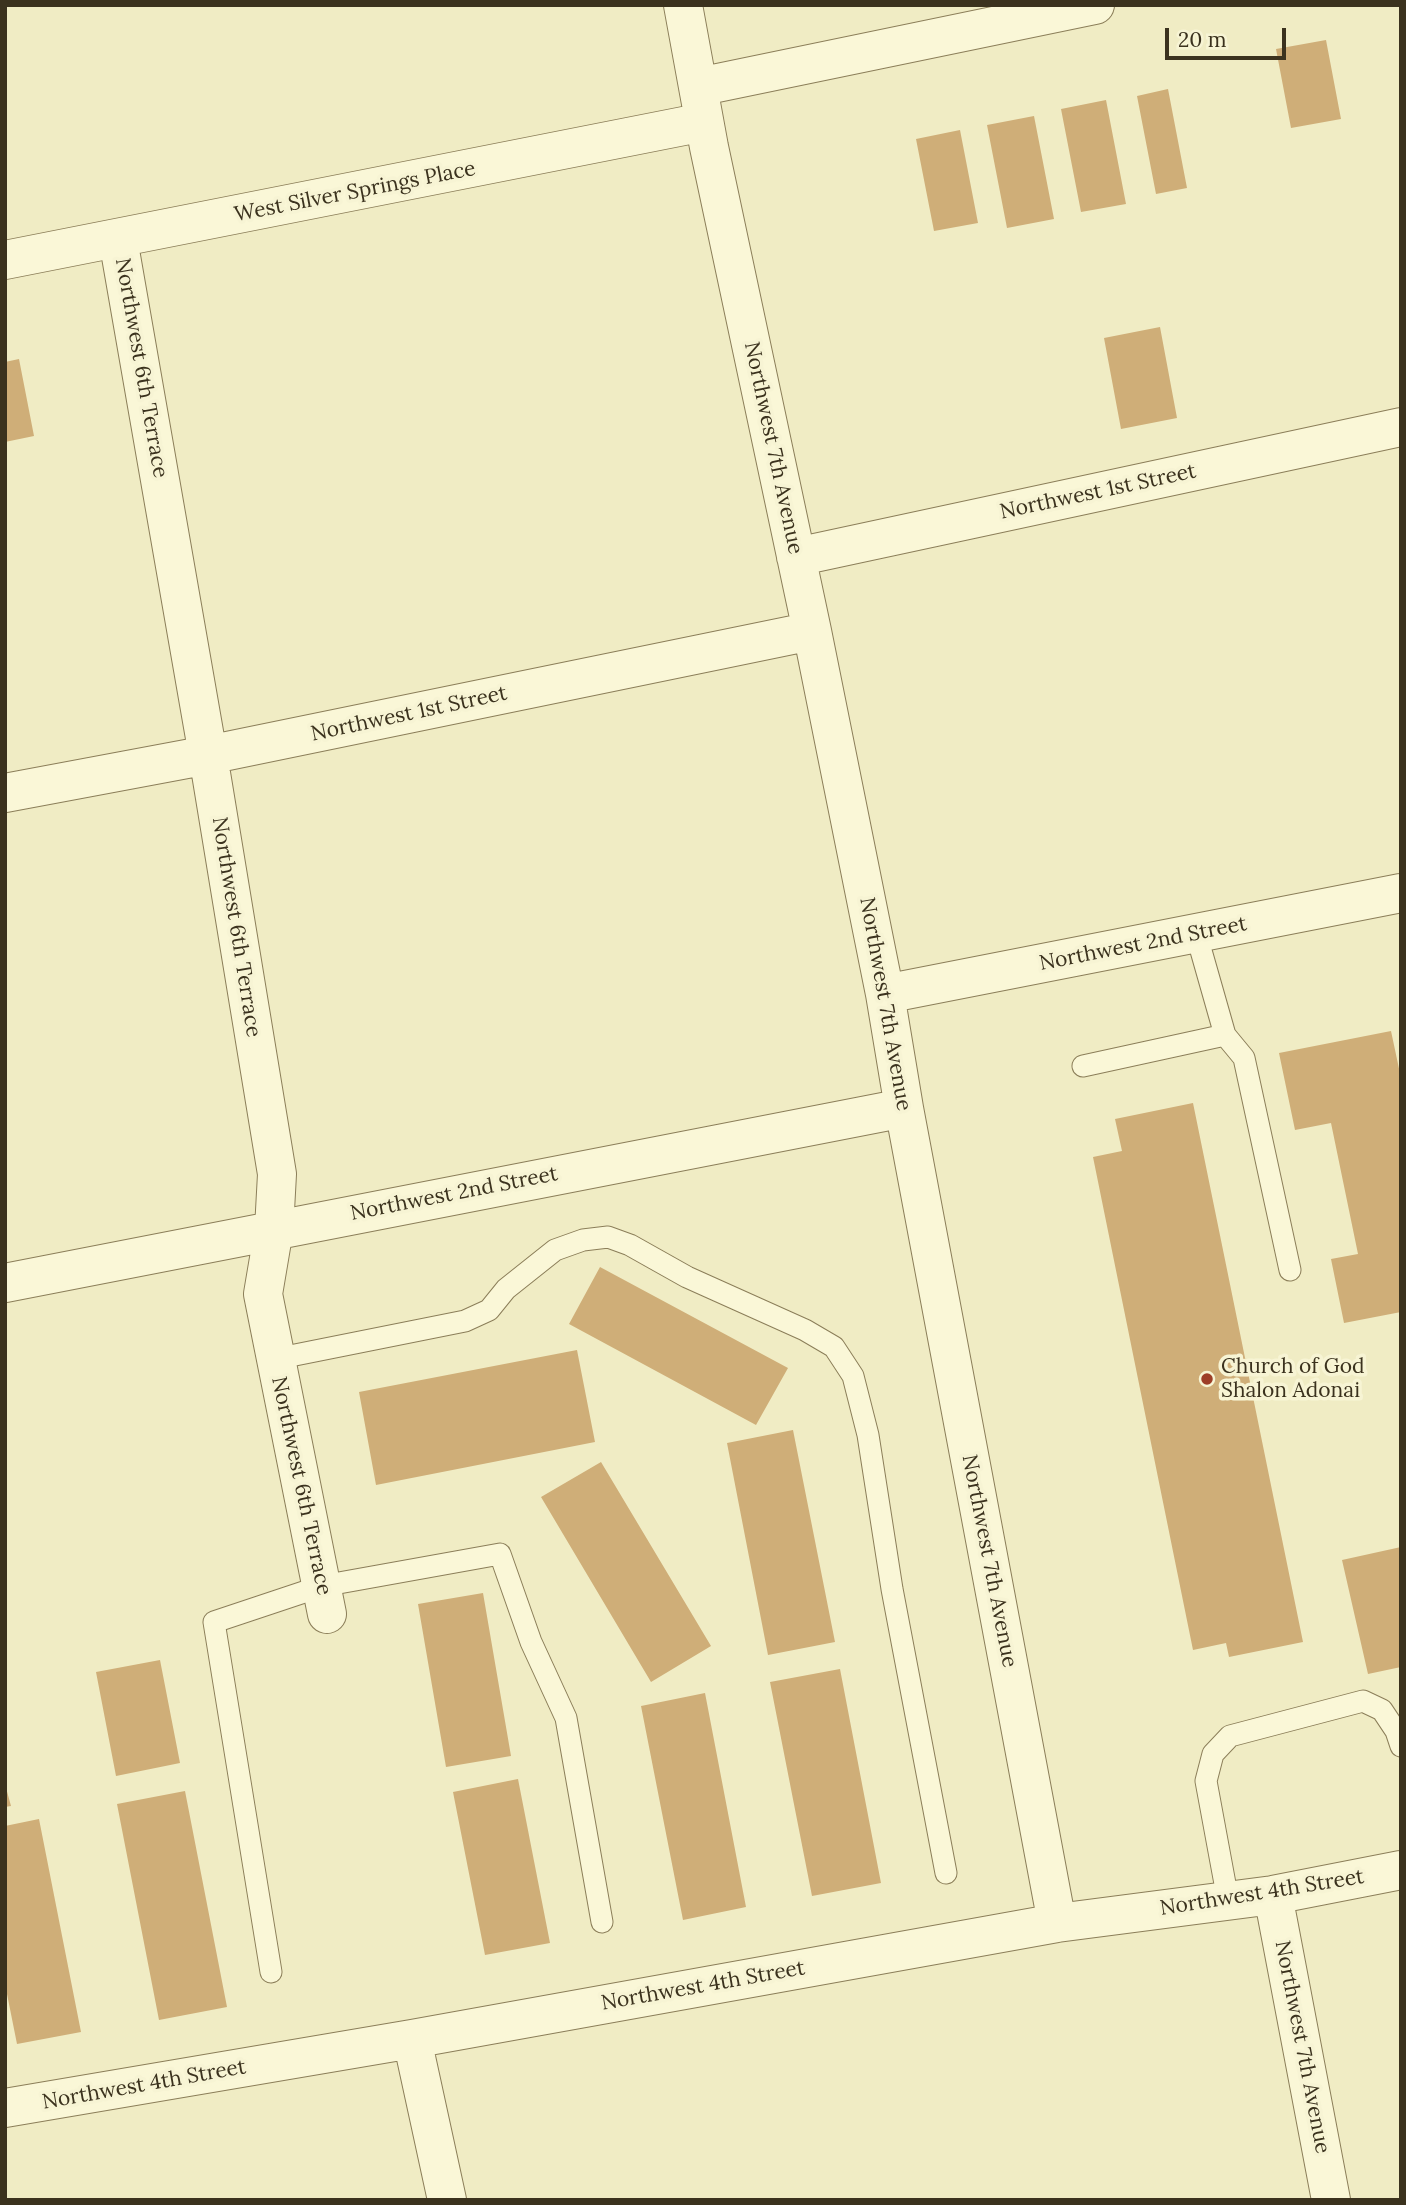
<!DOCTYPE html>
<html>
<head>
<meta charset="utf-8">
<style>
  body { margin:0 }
  #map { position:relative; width:1406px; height:2205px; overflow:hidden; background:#f0ecc4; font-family:Lora,serif }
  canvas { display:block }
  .frame { position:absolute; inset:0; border:7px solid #3b321e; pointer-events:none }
  .scale { position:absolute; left:1165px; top:28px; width:121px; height:32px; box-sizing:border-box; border:4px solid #3b321e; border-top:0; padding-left:9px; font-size:21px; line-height:24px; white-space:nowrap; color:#3b321e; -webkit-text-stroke:5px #f7f4d4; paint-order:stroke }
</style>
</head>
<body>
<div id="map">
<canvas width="1406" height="2205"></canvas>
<div class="frame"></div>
<div class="scale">20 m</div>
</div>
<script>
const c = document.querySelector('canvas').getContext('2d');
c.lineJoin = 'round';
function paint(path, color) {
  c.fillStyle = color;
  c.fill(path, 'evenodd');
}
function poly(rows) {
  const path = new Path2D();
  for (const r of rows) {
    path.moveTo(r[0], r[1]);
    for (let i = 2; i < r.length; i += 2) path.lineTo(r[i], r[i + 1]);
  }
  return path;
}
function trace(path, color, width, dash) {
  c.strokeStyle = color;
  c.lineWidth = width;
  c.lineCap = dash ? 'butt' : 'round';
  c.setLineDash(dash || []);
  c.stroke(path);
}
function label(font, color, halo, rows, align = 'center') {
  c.font = font + ' Lora,serif';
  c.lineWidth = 7;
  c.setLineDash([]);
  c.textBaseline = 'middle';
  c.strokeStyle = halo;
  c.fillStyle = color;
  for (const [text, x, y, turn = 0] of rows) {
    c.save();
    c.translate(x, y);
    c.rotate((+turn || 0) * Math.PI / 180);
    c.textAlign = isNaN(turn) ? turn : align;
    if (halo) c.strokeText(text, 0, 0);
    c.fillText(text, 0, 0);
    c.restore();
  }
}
const building = poly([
  [1326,40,1341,119,1291,128,1276,49],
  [1168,89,1187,188,1156,194,1137,96],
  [1106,100,1126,204,1081,212,1061,109],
  [1034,116,1054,219,1007,228,987,125],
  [960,130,978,223,934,231,916,139],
  [1160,327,1177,418,1121,429,1104,338],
  [19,359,34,436,5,442,5,362],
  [1391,1031,1401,1078,1401,1312,1344,1323,1331,1259,1358,1254,1331,1123,1295,1130,1279,1053],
  [1193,1103,1303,1642,1229,1657,1226,1643,1193,1650,1093,1157,1122,1151,1115,1119],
  [600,1267,788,1368,756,1425,569,1324],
  [577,1350,595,1442,376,1485,359,1392],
  [793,1430,835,1642,768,1655,727,1443],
  [601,1462,711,1646,651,1682,541,1497],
  [1401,1547,1401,1667,1368,1674,1342,1560],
  [483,1593,511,1756,446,1767,418,1604],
  [160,1660,180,1763,116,1776,96,1672],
  [840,1669,881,1883,812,1896,770,1682],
  [705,1693,746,1907,683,1920,641,1706],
  [518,1779,550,1943,485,1955,453,1792],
  [5,1784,11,1806,5,1807],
  [185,1791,227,2007,159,2020,117,1804],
  [39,1819,81,2032,17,2044,5,1984,5,1826]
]);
const service = poly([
  [1196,933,1225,1035,1244,1058,1290,1270],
  [1083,1066,1225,1035],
  [275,1359,465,1321,489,1310,506,1289,555,1250,583,1240,608,1237,630,1245,687,1277,805,1330,834,1347,853,1376,868,1435,892,1589,946,1873],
  [1228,1900,1206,1781,1213,1754,1230,1736,1363,1701,1382,1710,1396,1731,1401,1746],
  [271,1972,214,1622,322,1586,500,1554,531,1642,566,1718,602,1922]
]);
const minor = poly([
  [683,5,709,147,812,631,885,994,904,1108,1057,1923],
  [698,87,1095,5],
  [118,239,208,755,277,1174,274,1229,263,1294,327,1614],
  [5,260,704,122],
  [796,557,1401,427],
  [5,793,208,755,812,631],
  [885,994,1401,893],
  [5,1283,904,1108],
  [1273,1895,1331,2200],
  [412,2039,447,2200],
  [5,2108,412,2039,1057,1923,1273,1895,1401,1870]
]);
const markers = [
  [1207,1379,7,"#9d3e27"]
];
const streetNames = [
  ["West Silver Springs Place",355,192,-11],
  ["Northwest 6th Terrace",141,368,80],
  ["Northwest 7th Avenue",773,448,78],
  ["Northwest 1st Street",1098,492,-12],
  ["Northwest 1st Street",409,714,-12],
  ["Northwest 6th Terrace",236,927,81],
  ["Northwest 2nd Street",1143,944,-11],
  ["Northwest 7th Avenue",885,1004,80],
  ["Northwest 2nd Street",454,1194,-11],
  ["Northwest 6th Terrace",301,1486,78],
  ["Northwest 7th Avenue",989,1561,79],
  ["Northwest 4th Street",1262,1893,-9],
  ["Northwest 4th Street",703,1986,-10],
  ["Northwest 7th Avenue",1302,2047,79],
  ["Northwest 4th Street",144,2085,-10]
];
const poiNames = [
  ["Church of God",1221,1367],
  ["Shalon Adonai",1221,1391]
];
paint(building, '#cfae78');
trace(service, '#8b7e59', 23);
trace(minor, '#8b7e59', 40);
trace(service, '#faf7d7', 21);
trace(minor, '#faf7d7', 38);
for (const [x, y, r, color] of markers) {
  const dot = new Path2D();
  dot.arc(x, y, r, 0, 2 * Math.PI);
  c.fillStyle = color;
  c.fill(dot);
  trace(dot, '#f7f4d4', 2.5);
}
label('21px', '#3b321e', '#f7f4d4', streetNames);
label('21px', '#3b321e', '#f7f4d4', poiNames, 'left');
</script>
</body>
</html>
